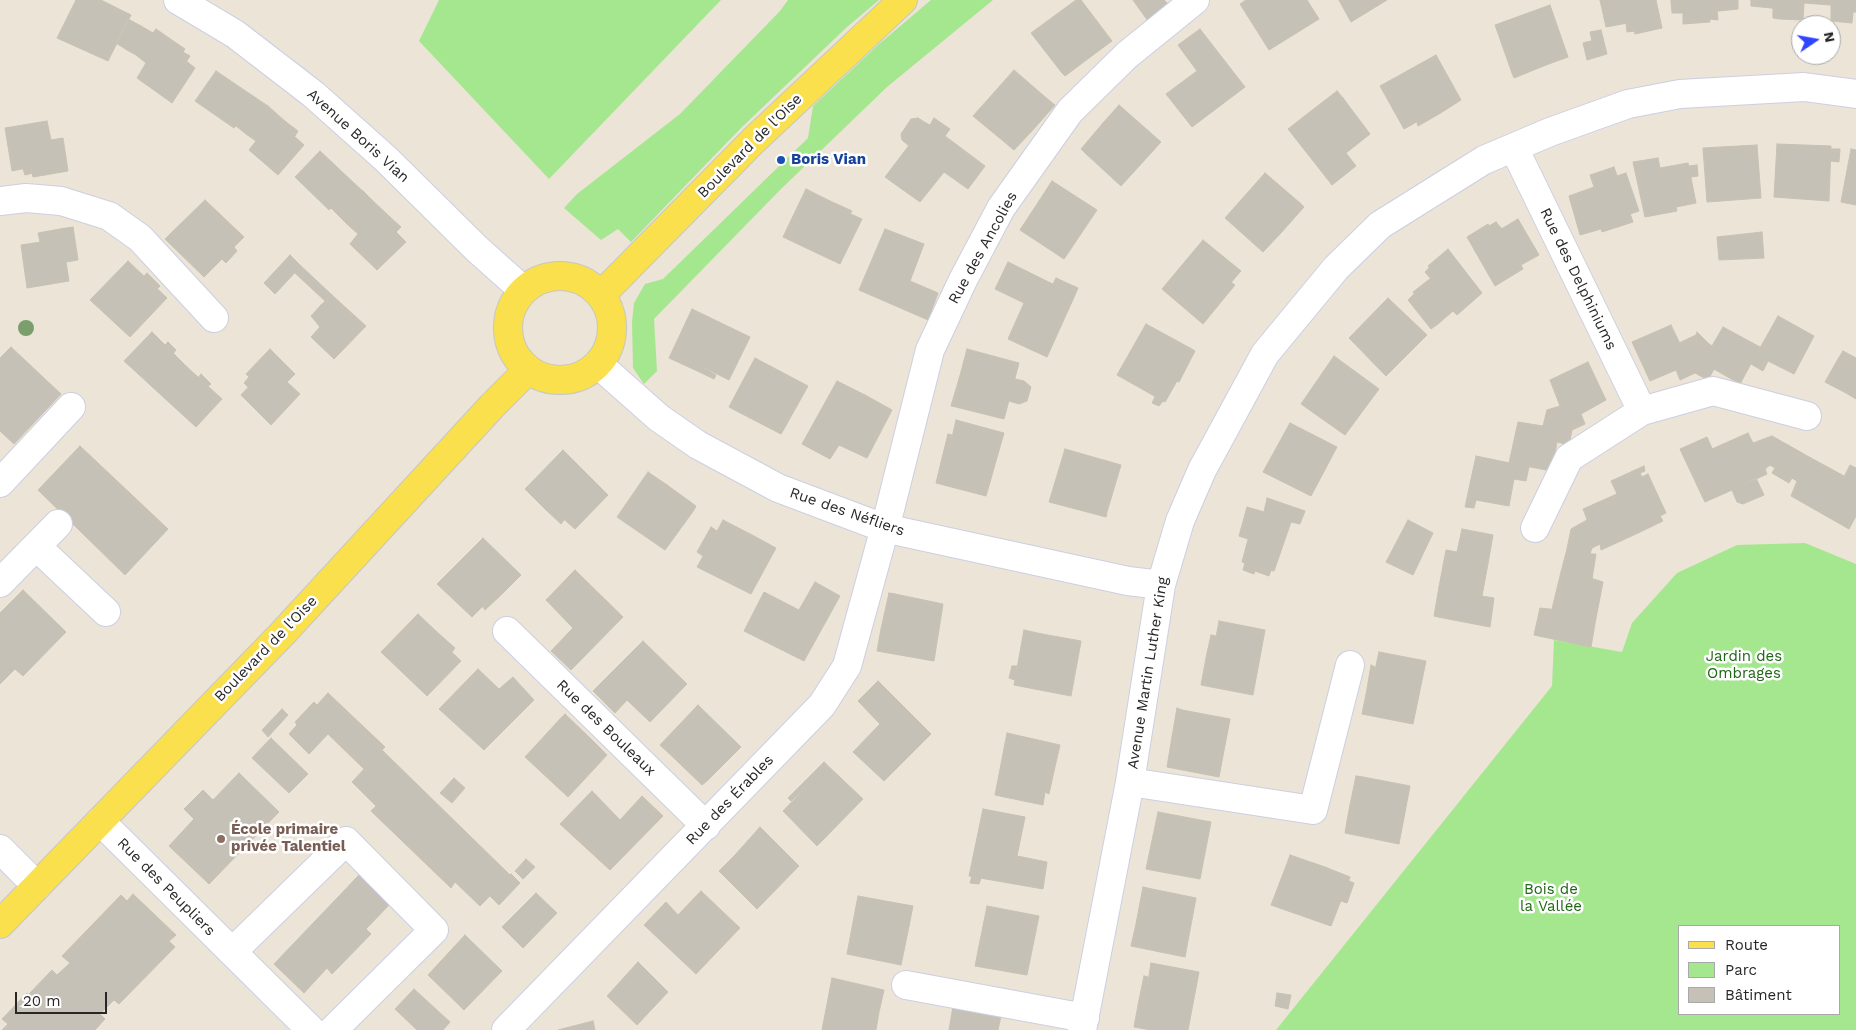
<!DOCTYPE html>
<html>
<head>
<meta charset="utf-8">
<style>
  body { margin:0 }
  #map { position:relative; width:1856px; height:1030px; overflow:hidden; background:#ebe4d7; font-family:"Work Sans",sans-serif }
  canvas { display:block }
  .legend { position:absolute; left:1678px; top:925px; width:162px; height:90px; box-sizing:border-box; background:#fff; border:1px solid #a9a9a9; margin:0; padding:6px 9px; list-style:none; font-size:15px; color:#272727 }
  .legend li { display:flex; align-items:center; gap:10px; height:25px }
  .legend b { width:25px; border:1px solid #a9a9a9 }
  .north { position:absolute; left:1791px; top:15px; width:50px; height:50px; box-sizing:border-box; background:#fff; border:1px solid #a9a9a9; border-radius:50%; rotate:78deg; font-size:14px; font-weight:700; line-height:20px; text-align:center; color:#272727 }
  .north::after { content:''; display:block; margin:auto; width:18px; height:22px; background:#3045ff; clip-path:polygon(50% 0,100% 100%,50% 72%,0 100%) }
  .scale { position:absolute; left:15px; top:992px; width:92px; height:22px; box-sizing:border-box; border:2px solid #272727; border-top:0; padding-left:6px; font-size:15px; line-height:18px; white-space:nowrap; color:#272727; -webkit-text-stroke:4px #fff; paint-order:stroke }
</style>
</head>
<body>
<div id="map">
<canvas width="1856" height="1030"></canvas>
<ul class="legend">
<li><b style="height:6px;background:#fae04d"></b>Route</li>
<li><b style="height:14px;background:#a5e78f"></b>Parc</li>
<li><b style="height:14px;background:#c6c1b7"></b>Bâtiment</li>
</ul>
<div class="north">N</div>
<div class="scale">20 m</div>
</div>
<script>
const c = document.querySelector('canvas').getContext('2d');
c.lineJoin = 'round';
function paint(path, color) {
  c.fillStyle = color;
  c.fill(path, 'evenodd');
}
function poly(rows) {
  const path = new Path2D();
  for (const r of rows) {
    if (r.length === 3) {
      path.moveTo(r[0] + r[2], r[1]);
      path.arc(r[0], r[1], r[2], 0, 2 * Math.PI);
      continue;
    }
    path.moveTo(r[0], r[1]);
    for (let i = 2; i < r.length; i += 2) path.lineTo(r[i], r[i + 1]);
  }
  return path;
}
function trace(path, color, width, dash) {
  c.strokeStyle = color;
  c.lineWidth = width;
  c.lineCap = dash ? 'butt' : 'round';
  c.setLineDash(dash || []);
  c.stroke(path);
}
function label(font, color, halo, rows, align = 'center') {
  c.font = font + ' "Work Sans",sans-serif';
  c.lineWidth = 5;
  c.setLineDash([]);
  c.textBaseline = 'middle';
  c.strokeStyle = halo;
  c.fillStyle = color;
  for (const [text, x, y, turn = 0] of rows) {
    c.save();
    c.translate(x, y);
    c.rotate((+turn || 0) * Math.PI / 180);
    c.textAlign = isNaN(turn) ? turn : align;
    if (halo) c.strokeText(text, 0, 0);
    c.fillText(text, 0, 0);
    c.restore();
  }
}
const green = poly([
  [439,0,721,0,549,179,419,41],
  [788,0,879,0,847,27,741,128,631,242,618,229,601,240,564,208,577,194,680,114,780,11],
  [931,0,993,0,887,87,780,190,654,319,657,371,644,384,633,368,632,322,634,303,645,284,663,279,808,138,813,106,879,44],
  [1805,543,1856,564,1856,1030,1276,1030,1552,686,1554,640,1622,652,1632,623,1677,573,1737,545],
  [1680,926,1840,926,1840,1014,1680,1014]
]);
const building = poly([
  [76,0,101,0,131,15,108,61,57,38,76,0],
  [1076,0,1081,0,1112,41,1093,55,1090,51,1062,73,1031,33,1076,0],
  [1133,0,1164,0,1168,4,1148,21,1133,0],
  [1246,0,1307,0,1319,19,1269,50,1240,4,1246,0],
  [1339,0,1387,0,1351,22,1339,0],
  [1600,0,1656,0,1662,28,1635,34,1633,22,1606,27,1600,0],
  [1671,0,1683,0,1683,13,1672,13,1671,0],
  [1683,0,1738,0,1738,9,1710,12,1710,22,1683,24,1683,0],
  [1751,0,1818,0,1817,4,1804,3,1803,20,1780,19,1781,9,1751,6,1751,0],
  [1818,0,1856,0,1856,12,1853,12,1852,23,1831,21,1831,5,1817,4,1818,0],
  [1550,5,1568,57,1546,65,1544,61,1512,73,1495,25,1550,5],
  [1773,8,1781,9,1780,19,1773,18,1773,8],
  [1717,11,1718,20,1710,19,1710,12,1717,11],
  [128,19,141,26,127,50,116,43,128,19],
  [1633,22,1635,31,1627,32,1626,23,1633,22],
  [141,26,153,33,136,55,127,50,141,26],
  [156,29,185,49,180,56,195,68,172,103,137,78,146,63,136,55,156,29],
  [1200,29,1245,87,1192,127,1166,94,1197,71,1178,45,1200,29],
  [1601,30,1603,38,1592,41,1590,32,1601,30],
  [1603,38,1607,54,1587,60,1583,43,1603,38],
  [1090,51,1093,55,1065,76,1062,73,1090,51],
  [183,52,190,56,186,62,180,56,183,52],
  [1436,55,1461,100,1439,114,1436,111,1404,129,1380,86,1436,55],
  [1544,61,1546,65,1514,78,1512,73,1544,61],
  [1014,70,1051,102,1027,129,1031,132,1014,150,973,116,1014,70],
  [216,71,256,98,234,128,195,101,216,71],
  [1337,91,1343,98,1317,117,1311,111,1337,91],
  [256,98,268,106,265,110,253,102,256,98],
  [1343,98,1370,134,1346,153,1356,166,1332,185,1288,129,1311,111,1317,117,1343,98],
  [253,102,265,110,246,134,236,126,253,102],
  [1051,102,1055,105,1031,132,1027,129,1051,102],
  [1119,105,1161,142,1121,186,1085,153,1107,127,1103,123,1119,105],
  [268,106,286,122,283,126,304,145,278,175,249,150,256,141,246,134,268,106],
  [1436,111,1439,114,1418,126,1417,122,1436,111],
  [918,118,926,123,909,146,902,140,901,134,911,119,918,118],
  [934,118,950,129,945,136,985,166,968,189,944,172,920,202,885,177,926,123,930,125,934,118],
  [47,121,51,140,63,138,68,171,33,177,31,167,12,171,5,128,47,121],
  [286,122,298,131,295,136,283,126,286,122],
  [1103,123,1107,127,1085,153,1081,149,1103,123],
  [1777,144,1831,146,1829,201,1774,197,1777,144],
  [1757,145,1761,198,1707,202,1703,148,1757,145],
  [1831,149,1840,149,1839,162,1830,161,1831,149],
  [1851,149,1856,150,1856,205,1841,202,1851,149],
  [320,151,355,184,329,210,295,177,320,151],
  [1658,158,1660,168,1688,163,1696,203,1676,207,1677,211,1645,217,1633,162,1658,158],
  [1697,165,1698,176,1691,177,1689,166,1697,165],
  [31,167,33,173,25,175,23,169,31,167],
  [1614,167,1633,222,1602,232,1601,229,1580,235,1569,196,1594,187,1590,175,1614,167],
  [1265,173,1300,203,1275,231,1280,234,1263,252,1225,218,1265,173],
  [1626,173,1639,211,1630,214,1617,176,1626,173],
  [1052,181,1097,210,1064,259,1023,232,1043,204,1039,201,1052,181],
  [355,184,364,192,361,196,352,187,355,184],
  [352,187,361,196,340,217,331,208,352,187],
  [806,189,830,201,828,204,862,219,840,264,783,237,806,189],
  [364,192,372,200,369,203,361,196,364,192],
  [361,196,369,203,347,224,340,217,361,196],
  [205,200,244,237,204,277,165,239,205,200],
  [372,200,390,217,385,221,406,242,377,270,350,244,358,234,347,224,372,200],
  [830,201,852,211,850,214,828,204,830,201],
  [1039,201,1043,204,1023,232,1020,230,1039,201],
  [1300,203,1304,207,1280,234,1275,231,1300,203],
  [390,217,401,227,396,232,385,221,390,217],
  [1518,219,1539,255,1521,265,1523,269,1495,286,1467,237,1488,224,1493,234,1518,219],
  [1496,222,1502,229,1493,234,1489,226,1496,222],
  [73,227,78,260,66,262,69,281,27,288,21,245,61,239,60,229,73,227],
  [60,229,61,239,40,242,38,233,60,229],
  [885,229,924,244,910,281,938,293,928,320,859,290,885,229],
  [1762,232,1764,258,1719,260,1717,237,1762,232],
  [1203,240,1241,271,1217,299,1221,302,1203,324,1162,289,1203,240],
  [234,247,237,251,226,263,222,259,234,247],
  [1448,249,1482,293,1457,315,1453,311,1438,324,1413,292,1435,275,1428,266,1448,249],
  [290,255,301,266,275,294,264,283,290,255],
  [128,261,167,298,130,337,90,300,128,261],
  [1008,262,1075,295,1047,357,1008,339,1024,303,995,289,1008,262],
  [301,266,332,295,325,301,295,273,301,266],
  [1429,268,1435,275,1430,278,1425,272,1429,268],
  [147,273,160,286,157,289,144,276,147,273],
  [1056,278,1078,288,1075,295,1053,284,1056,278],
  [1231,282,1235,285,1221,302,1217,299,1231,282],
  [1414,294,1438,324,1431,329,1408,300,1414,294],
  [332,295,345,307,334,318,321,305,332,295],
  [1388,298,1427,335,1386,376,1349,338,1388,298],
  [321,305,334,318,345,307,366,326,334,359,311,337,320,327,311,316,321,305],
  [692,309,750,337,729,380,695,363,693,369,669,358,692,309],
  [1778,316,1814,336,1794,374,1768,361,1763,371,1751,364,1778,316],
  [1146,324,1190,348,1172,379,1177,381,1165,402,1117,375,1146,324],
  [1671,325,1682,348,1696,342,1695,373,1680,380,1676,370,1650,381,1632,342,1671,325],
  [1723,327,1760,347,1740,384,1714,369,1708,380,1695,373,1696,342,1703,348,1708,343,1712,346,1723,327],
  [152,332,187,367,160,394,124,361,152,332],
  [1697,332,1708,343,1703,348,1696,342,1697,332],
  [1696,335,1696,342,1682,348,1679,343,1696,335],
  [168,342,176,350,173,354,165,345,168,342],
  [11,347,61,394,14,444,0,431,0,358,11,347],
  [1190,348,1195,351,1179,382,1172,379,1190,348],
  [270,349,295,374,287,382,300,394,271,425,241,395,254,381,246,374,270,349],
  [967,349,1019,363,1004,419,956,407,965,372,961,372,967,349],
  [1843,351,1856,358,1856,368,1838,359,1843,351],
  [1334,356,1379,389,1345,435,1301,404,1334,356],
  [755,358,808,386,784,429,753,413,750,418,729,407,755,358],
  [1838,359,1856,368,1856,393,1848,389,1846,393,1825,382,1838,359],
  [1588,362,1606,400,1581,414,1585,424,1572,430,1547,410,1560,406,1550,380,1588,362],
  [695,363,716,375,714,379,693,369,695,363],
  [187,367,222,399,196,427,160,394,187,367],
  [961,372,965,372,956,407,951,406,961,372],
  [201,374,211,384,208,386,198,378,201,374],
  [249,377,254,381,248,387,244,383,249,377],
  [1015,379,1024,381,1031,387,1027,401,1019,404,1009,401,1015,379],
  [837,381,865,395,862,399,890,414,867,458,839,445,830,459,802,444,837,381],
  [1848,389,1856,393,1856,399,1846,393,1848,389],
  [865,395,892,410,890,414,862,399,865,395],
  [1155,397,1163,401,1159,406,1152,403,1155,397],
  [1547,410,1572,430,1569,445,1557,442,1552,471,1509,463,1518,422,1543,426,1547,410],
  [753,413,784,429,781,434,750,418,753,413],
  [956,420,1004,433,986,496,936,483,942,458,947,459,956,420],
  [1290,423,1337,447,1311,496,1263,472,1290,423],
  [1748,433,1750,437,1714,453,1712,449,1748,433],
  [948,434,952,435,947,459,942,458,948,434],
  [1772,436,1788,445,1775,468,1770,465,1765,469,1767,474,1732,490,1729,484,1702,496,1680,449,1707,437,1714,453,1750,437,1753,443,1772,436],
  [1788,445,1811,458,1809,462,1842,481,1850,465,1856,468,1856,516,1849,529,1791,496,1797,481,1775,468,1788,445],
  [80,446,168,529,125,575,38,490,80,446],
  [1065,449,1121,465,1107,512,1073,503,1072,508,1049,502,1065,449],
  [563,450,608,495,575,529,548,505,544,508,525,489,563,450],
  [1476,456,1529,467,1526,481,1514,479,1509,506,1476,500,1474,508,1465,507,1476,456],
  [1811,458,1844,476,1842,481,1809,462,1811,458],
  [1644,466,1645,471,1640,473,1660,516,1633,528,1636,534,1601,550,1600,544,1592,548,1590,554,1567,549,1571,529,1587,520,1585,514,1619,498,1611,481,1644,466],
  [1775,468,1792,478,1789,483,1772,473,1775,468],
  [648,472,667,485,664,488,694,510,665,550,617,517,648,472],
  [1648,474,1666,513,1660,516,1642,477,1648,474],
  [1756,478,1764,495,1743,504,1737,502,1732,490,1756,478],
  [1729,484,1732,490,1705,502,1702,496,1729,484],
  [667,485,696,506,694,510,664,488,667,485],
  [1617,494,1619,498,1585,514,1583,509,1617,494],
  [1267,498,1305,511,1300,524,1291,522,1274,571,1256,567,1254,574,1243,570,1245,563,1242,562,1250,532,1241,529,1247,507,1264,512,1267,498],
  [1073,503,1107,512,1106,517,1072,508,1073,503],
  [548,505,564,520,561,524,544,508,548,505],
  [1660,516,1663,521,1636,534,1633,528,1660,516],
  [723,520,754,536,751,540,721,524,723,520],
  [1408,520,1433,533,1413,575,1386,562,1408,520],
  [721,524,751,540,754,536,776,548,751,594,697,567,721,524],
  [711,527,717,531,703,556,697,552,711,527],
  [1241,529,1250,532,1248,539,1239,536,1241,529],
  [1462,529,1493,535,1489,558,1483,557,1475,595,1494,598,1490,627,1438,617,1444,588,1439,587,1446,550,1457,552,1462,529],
  [483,538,521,575,502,594,498,591,472,617,437,584,483,538],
  [1567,549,1590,554,1587,577,1603,582,1596,618,1592,616,1586,646,1534,635,1540,608,1558,610,1566,574,1561,572,1567,549],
  [1590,554,1596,554,1592,579,1587,577,1590,554],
  [1483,557,1489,558,1482,596,1475,595,1483,557],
  [1256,567,1271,570,1269,576,1255,571,1256,567],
  [575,570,623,617,571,670,551,651,573,628,546,600,575,570],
  [1561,572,1566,574,1558,610,1552,609,1561,572],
  [815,582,840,596,804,661,744,631,764,592,799,610,815,582],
  [1439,587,1444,588,1438,617,1434,616,1439,587],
  [23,590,66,632,23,676,15,669,0,684,0,613,23,590],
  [498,591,502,594,485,610,483,607,498,591],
  [889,593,895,594,887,630,881,629,889,593],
  [895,594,943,604,934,661,877,651,881,629,887,630,895,594],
  [418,614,437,632,434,635,461,661,427,696,381,652,418,614],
  [1592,616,1596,618,1591,647,1586,646,1592,616],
  [1219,621,1265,630,1253,695,1201,685,1206,658,1212,659,1219,621],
  [1024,630,1042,634,1042,640,1080,647,1071,696,1014,685,1024,630],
  [437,632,455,648,452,652,434,635,437,632],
  [1042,634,1081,641,1080,647,1042,640,1042,634],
  [1211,635,1216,636,1212,659,1206,658,1211,635],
  [643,641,687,684,650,722,627,700,615,713,593,691,643,641],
  [1379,652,1426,661,1413,724,1362,714,1367,689,1371,689,1379,652],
  [1371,665,1375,667,1371,689,1367,689,1371,665],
  [1012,666,1017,666,1015,680,1009,678,1012,666],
  [478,669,499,689,513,677,534,700,484,750,439,709,478,669],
  [878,681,931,734,884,781,853,752,880,724,858,701,878,681],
  [328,693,385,747,364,769,328,734,309,754,289,734,297,725,295,722,314,702,317,705,328,693],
  [698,705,741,747,707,781,680,756,676,760,660,745,698,705],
  [1177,708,1182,710,1175,744,1171,743,1177,708],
  [282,709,288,715,268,737,262,730,282,709],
  [1182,710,1230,719,1219,777,1167,767,1171,743,1175,744,1182,710],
  [565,714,590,738,585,743,560,719,565,714],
  [560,719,585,743,590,738,607,755,568,797,525,757,560,719],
  [1007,733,1060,745,1054,771,1048,770,1043,805,995,795,1007,733],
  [271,738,308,774,289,793,252,758,271,738],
  [382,750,510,875,480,906,455,882,451,888,371,811,376,806,352,782,382,750],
  [680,756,707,781,702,785,676,760,680,756],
  [824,762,863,799,817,846,783,811,809,784,805,781,824,762],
  [1048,770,1054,771,1049,794,1045,792,1048,770],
  [239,773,279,812,209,884,169,846,194,819,184,809,203,790,213,800,239,773],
  [1356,776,1363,777,1355,812,1349,810,1356,776],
  [1363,777,1410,786,1399,844,1345,833,1349,810,1355,812,1363,777],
  [454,778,465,788,452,803,440,793,454,778],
  [805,781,809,784,791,801,788,798,805,781],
  [592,791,620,820,642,796,663,816,610,870,560,824,592,791],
  [983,809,1025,817,1017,856,1047,862,1043,889,969,876,983,809],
  [1158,812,1211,822,1200,879,1151,870,1158,836,1153,836,1158,812],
  [760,827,764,831,739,858,735,855,760,827],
  [764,831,799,866,757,909,719,871,735,855,739,858,764,831],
  [1153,836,1158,836,1151,870,1146,869,1153,836],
  [1290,855,1325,867,1323,872,1288,861,1290,855],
  [526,859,535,867,523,879,515,871,526,859],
  [1288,861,1323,872,1325,867,1350,877,1331,926,1271,905,1288,861],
  [511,874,520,883,499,905,490,896,511,874],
  [359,875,390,904,366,929,371,934,332,974,327,968,304,993,274,964,359,875],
  [972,876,981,878,979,884,970,883,972,876],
  [1349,881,1354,883,1347,903,1341,901,1349,881],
  [1143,887,1147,888,1141,924,1136,924,1143,887],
  [1147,888,1196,898,1185,957,1131,946,1136,924,1141,924,1147,888],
  [701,891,740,928,696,974,644,925,666,902,678,915,701,891],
  [536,893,557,913,523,948,502,927,536,893],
  [133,894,176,935,169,941,175,947,119,1004,114,1000,100,1014,105,1019,95,1030,2,1030,8,1024,2,1019,27,993,28,995,52,970,57,975,70,963,62,956,121,895,127,901,133,894],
  [858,896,907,905,900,939,906,941,901,965,847,954,858,896],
  [907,905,913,906,906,941,900,939,907,905],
  [987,906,1039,916,1027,975,975,966,987,906],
  [465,935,502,971,464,1010,428,975,465,935],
  [638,962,668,992,637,1025,607,996,638,962],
  [1151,963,1199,972,1188,1030,1151,1030,1134,1027,1139,1000,1145,1001,1151,963],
  [1144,976,1148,977,1145,1001,1139,1000,1144,976],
  [832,978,884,990,879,1012,875,1011,871,1030,822,1030,832,978],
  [414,989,450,1022,443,1030,417,1030,395,1009,414,989],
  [1277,993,1291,995,1288,1009,1275,1006,1277,993],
  [954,1001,1002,1011,998,1030,949,1030,954,1001],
  [875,1011,879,1012,876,1030,871,1030,875,1011],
  [593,1021,595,1030,558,1030,593,1021]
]);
const minor = poly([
  [178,0,235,34,313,94,386,159,477,249,523,290],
  [1514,148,1642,411],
  [0,201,26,198,61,201,109,216,140,238,214,318],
  [598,364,659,418,698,445,778,488,884,528,1128,581,1161,585],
  [0,483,71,407],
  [1535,528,1569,458,1642,411,1713,391,1807,416],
  [37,547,106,612],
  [0,583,58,524],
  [507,631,706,826],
  [1130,782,1313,810,1350,665],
  [100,821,311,1030],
  [0,849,37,886],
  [232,952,346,841,434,930,333,1030],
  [906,985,1085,1018],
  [506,1030,822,705,847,666,889,513,930,350,963,280,1001,208,1070,111,1127,55,1195,0],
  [1082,1030,1130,782,1161,585,1180,521,1202,470,1265,354,1336,268,1380,225,1484,160,1550,132,1628,104,1680,94,1804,87,1856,94]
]);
const major = poly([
  [560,328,52],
  [601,295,753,141,903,0],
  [0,924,282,634,492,406,528,370]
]);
const trees = [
  [26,328]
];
const markers = [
  [781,160,5,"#1a4fb4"],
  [221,839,5,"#8d6e63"]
];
const streetNames = [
  ["Avenue Boris Vian",358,136,42],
  ["Boulevard de l'Oise",750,146,-45],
  ["Rue des Ancolies",983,248,-61],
  ["Rue des Delphiniums",1578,279,64],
  ["Rue des Néfliers",847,512,19],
  ["Boulevard de l'Oise",266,649,-46],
  ["Avenue Martin Luther King",1148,673,-81],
  ["Rue des Bouleaux",606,728,44],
  ["Rue des Érables",730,800,-46],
  ["Rue des Peupliers",166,887,45]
];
const transitNames = [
  ["Boris Vian",791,160]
];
const parkNames = [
  ["Jardin des",1744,657],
  ["Ombrages",1744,674],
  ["Bois de",1551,890],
  ["la Vallée",1551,907]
];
const educationNames = [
  ["École primaire",231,830],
  ["privée Talentiel",231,847]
];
paint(green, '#a5e78f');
paint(building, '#c6c1b7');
trace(building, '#c6c1b1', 1);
trace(minor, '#cccfe2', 30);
trace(major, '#c7c7c7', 30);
trace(minor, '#fff', 28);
trace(major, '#fae04d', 28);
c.fillStyle = '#7a9f6c';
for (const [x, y] of trees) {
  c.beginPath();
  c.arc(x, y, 8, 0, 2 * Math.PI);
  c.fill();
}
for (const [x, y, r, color] of markers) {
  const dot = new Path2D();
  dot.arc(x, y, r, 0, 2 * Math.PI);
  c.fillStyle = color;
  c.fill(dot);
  trace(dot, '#fff', 2);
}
label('15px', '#272727', '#fff', streetNames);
label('bold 15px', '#164399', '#fff', transitNames, 'left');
label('15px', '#1e6714', '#fff', parkNames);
label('bold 15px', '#785e54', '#fff', educationNames, 'left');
</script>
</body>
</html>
